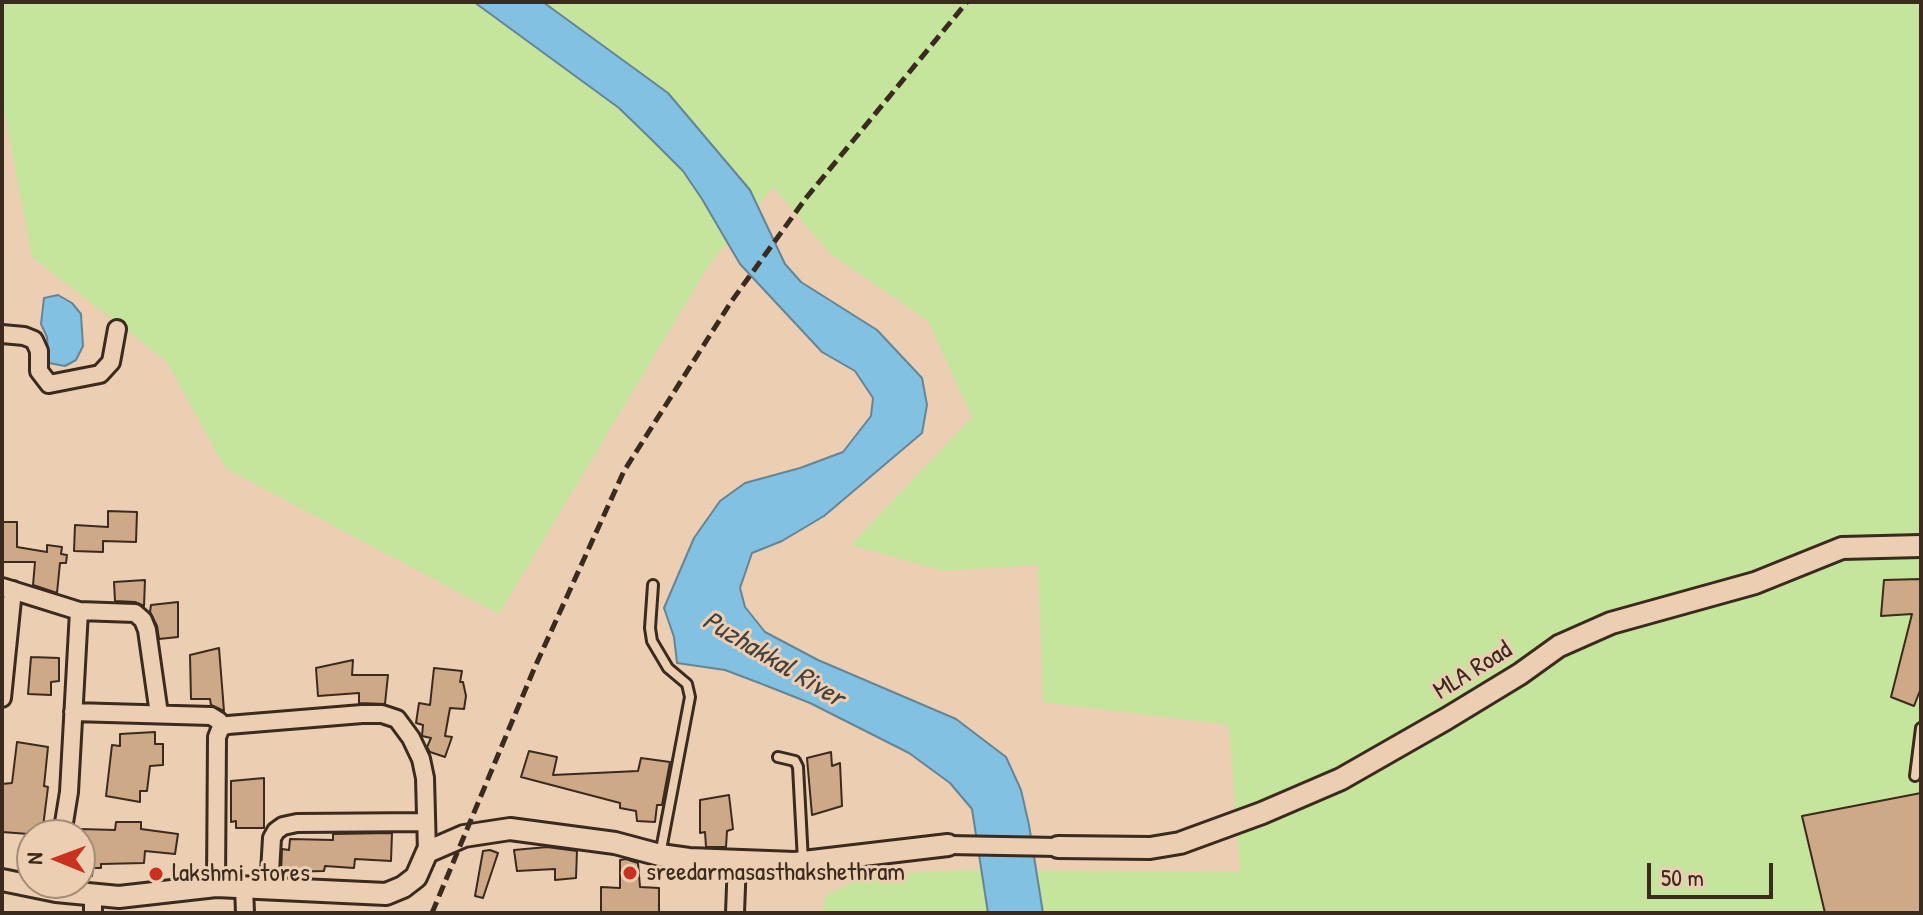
<!DOCTYPE html>
<html>
<head>
<meta charset="utf-8">
<style>
  body { margin:0 }
  #map { position:relative; width:1923px; height:915px; overflow:hidden; background:#ecceb3; font-family:"Patrick Hand",sans-serif }
  canvas { display:block }
  .frame { position:absolute; inset:0; border:4px solid #3b2a1e; pointer-events:none }
  .north { position:absolute; left:16px; top:819px; width:80px; height:80px; box-sizing:border-box; background:#ecceb3; border:2px solid #a58c77; border-radius:50%; rotate:271deg; font-size:22px; font-weight:700; line-height:32px; text-align:center; color:#3b2a1e }
  .north::after { content:''; display:block; margin:auto; width:28px; height:36px; background:#c8321e; clip-path:polygon(50% 0,100% 100%,50% 72%,0 100%) }
  .scale { position:absolute; left:1647px; top:863px; width:126px; height:36px; box-sizing:border-box; border:4px solid #3b2a1e; border-top:0; padding-left:10px; font-size:24px; line-height:28px; white-space:nowrap; color:#3b2a1e; -webkit-text-stroke:6px #ecceb3; paint-order:stroke }
</style>
</head>
<body>
<div id="map">
<canvas width="1923" height="915"></canvas>
<div class="frame"></div>
<div class="north">N</div>
<div class="scale">50 m</div>
</div>
<script>
const c = document.querySelector('canvas').getContext('2d');
c.lineJoin = 'round';
function paint(path, color) {
  c.fillStyle = color;
  c.fill(path, 'evenodd');
}
function poly(rows) {
  const path = new Path2D();
  for (const r of rows) {
    path.moveTo(r[0], r[1]);
    for (let i = 2; i < r.length; i += 2) path.lineTo(r[i], r[i + 1]);
  }
  return path;
}
function trace(path, color, width, dash) {
  c.strokeStyle = color;
  c.lineWidth = width;
  c.lineCap = dash ? 'butt' : 'round';
  c.setLineDash(dash || []);
  c.stroke(path);
}
function label(font, color, halo, rows, align = 'center') {
  c.font = font + ' "Patrick Hand",sans-serif';
  c.lineWidth = 6;
  c.setLineDash([]);
  c.textBaseline = 'middle';
  c.strokeStyle = halo;
  c.fillStyle = color;
  for (const [text, x, y, turn = 0] of rows) {
    c.save();
    c.translate(x, y);
    c.rotate((+turn || 0) * Math.PI / 180);
    c.textAlign = isNaN(turn) ? turn : align;
    if (halo) c.strokeText(text, 0, 0);
    c.fillText(text, 0, 0);
    c.restore();
  }
}
const green = poly([
  [2,2,1921,2,1921,913,822,913,826,895,868,875,963,870,1240,872,1229,725,1043,702,1038,565,943,571,851,545,972,417,928,321,829,253,773,187,709,265,499,614,225,468,166,361,32,257,2,100]
]);
const water = poly([
  [474,2,543,2,668,93,750,190,785,264,801,282,877,330,922,378,927,405,922,433,824,516,782,541,752,553,740,588,745,607,765,632,818,660,956,719,1006,757,1021,790,1029,825,1043,913,988,913,972,809,950,783,909,753,810,703,762,684,725,670,677,663,674,637,664,608,694,538,720,501,745,483,800,468,843,452,871,416,873,398,855,371,822,352,740,264,702,199,683,171,652,140,619,108,474,2],
  [58,295,72,303,81,314,83,346,76,360,65,366,49,363,47,337,41,324,44,298,58,295]
]);
const building = poly([
  [108,511,137,512,136,542,103,541,103,552,74,551,75,525,108,527,108,511],
  [2,522,17,522,17,547,47,552,47,545,62,547,61,554,67,555,66,563,60,563,57,593,33,585,35,562,2,562,2,522],
  [1921,579,1921,688,1914,706,1891,697,1912,614,1881,616,1884,580,1921,579],
  [145,580,144,606,135,602,115,601,114,582,145,580],
  [178,602,178,637,159,639,157,626,150,612,151,605,178,602],
  [219,648,224,711,211,705,210,699,191,699,190,655,219,648],
  [31,657,59,658,59,681,51,682,51,695,28,694,31,657],
  [353,660,352,675,388,675,385,704,359,703,359,693,318,696,316,668,353,660],
  [434,668,462,671,460,682,463,682,466,696,464,709,450,708,445,736,452,737,445,757,430,752,427,747,431,738,422,736,423,725,416,723,419,703,430,705,434,668],
  [155,732,155,744,163,744,163,765,150,766,147,791,140,791,140,802,106,796,112,745,120,746,120,734,155,732],
  [17,742,48,747,44,786,48,787,42,835,2,832,2,784,12,783,17,742],
  [529,751,557,757,553,775,638,771,641,758,670,762,662,805,657,805,655,822,637,821,636,811,620,808,620,803,521,777,529,751],
  [831,752,832,766,840,763,842,806,812,815,807,758,831,752],
  [264,778,264,828,236,828,236,821,231,822,231,781,264,778],
  [1921,793,1921,913,1825,913,1802,816,1921,793],
  [729,795,733,829,727,831,726,847,706,847,705,832,700,833,700,800,729,795],
  [116,822,141,822,141,829,178,834,175,854,145,851,144,863,101,864,101,868,93,868,92,876,80,875,80,829,115,830,116,822],
  [392,833,391,861,355,859,354,868,325,866,324,871,281,872,282,849,289,850,290,839,333,840,333,834,392,833],
  [547,847,577,851,576,878,555,880,555,869,517,871,514,850,547,847],
  [490,850,498,853,483,898,475,896,483,851,490,850],
  [626,859,638,863,640,887,659,888,659,913,601,913,601,887,620,888,620,860,626,859]
]);
const service = poly([
  [653,585,650,628,652,641,668,668,687,684,690,697,660,855],
  [778,757,795,761,798,767,803,861],
  [1915,776,1921,728]
]);
const minor = poly([
  [2,334,24,336,34,340,39,351,39,371,49,384,100,374,111,362,117,329],
  [2,587,79,611,135,613,143,620,147,630,159,714],
  [2,698,13,590],
  [73,712,211,716,219,721,221,727],
  [62,835,69,792,79,611],
  [948,845,1058,847],
  [216,886,217,737,221,727,228,725,362,714,382,714,397,719,411,738,421,759,425,778,427,852],
  [244,887,245,913],
  [269,889,272,838,276,831,283,826,297,823,425,822],
  [93,894,93,913],
  [735,913,737,860]
]);
const tertiary = poly([
  [1058,847,1150,848,1180,843,1262,813,1341,779,1446,719,1520,674,1559,646,1611,623,1755,583,1842,548,1921,546],
  [2,880,56,891,119,897,216,886,386,894,403,887,416,877,427,852,464,836,510,829,615,843,660,855,689,859,795,863,948,845]
]);
const rail = poly([
  [432,913,534,669,624,471,731,302,806,198,967,2]
]);
const markers = [
  [630,873,8,"#c8321e"],
  [156,874,8,"#c8321e"]
];
const streetNames = [
  ["MLA Road",1473,671,-32]
];
const poiNames = [
  ["sreedarmasasthakshethram",646,873],
  ["lakshmi stores",172,874]
];
const waterNames = [
  ["Puzhakkal River",773,660,31]
];
paint(green, '#c5e49c');
paint(water, '#83c1e3');
trace(water, '#668594', 2);
paint(building, '#cda987');
trace(building, '#3b2a1e', 2);
trace(service, '#3b2a1e', 14);
trace(minor, '#3b2a1e', 22);
trace(tertiary, '#3b2a1e', 26);
trace(service, '#ecceb3', 8);
trace(minor, '#ecceb3', 16);
trace(tertiary, '#ecceb3', 20);
trace(rail, '#3b2a1e', 5, [12, 6]);
for (const [x, y, r, color] of markers) {
  const dot = new Path2D();
  dot.arc(x, y, r, 0, 2 * Math.PI);
  c.fillStyle = color;
  c.fill(dot);
  trace(dot, '#ecceb3', 3);
}
label('26px', '#3b2a1e', '#ecceb3', streetNames);
label('26px', '#3b2a1e', '#ecceb3', poiNames, 'left');
label('italic 28px', '#46413c', '#ecceb3', waterNames);
</script>
</body>
</html>
